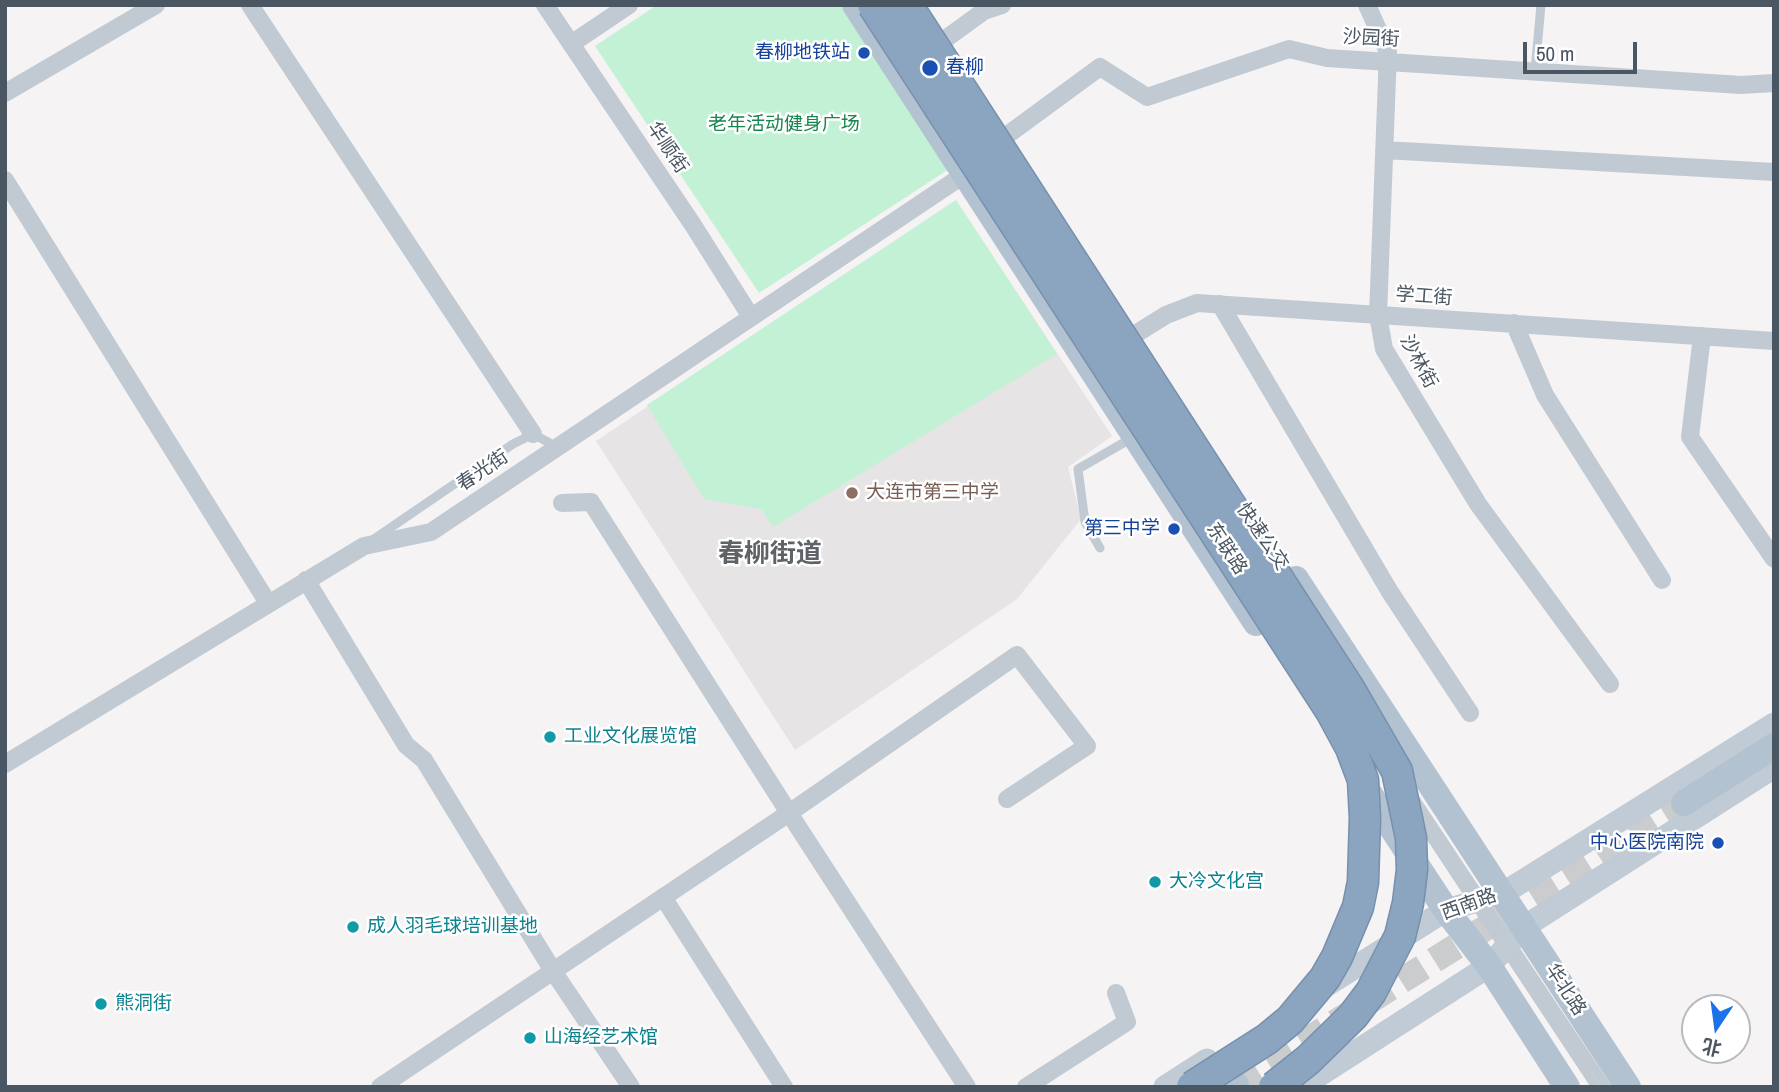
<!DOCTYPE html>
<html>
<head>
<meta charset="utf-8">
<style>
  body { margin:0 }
  #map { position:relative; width:1779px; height:1092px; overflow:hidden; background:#f5f3f3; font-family:"Archivo Narrow","Noto Sans SC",sans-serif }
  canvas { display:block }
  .frame { position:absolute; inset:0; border:7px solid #4a5661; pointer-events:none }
  .north { position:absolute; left:1681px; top:994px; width:70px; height:70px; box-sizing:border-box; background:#fff; border:2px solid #b7bbc0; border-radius:50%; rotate:193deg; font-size:19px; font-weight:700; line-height:28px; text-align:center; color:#4a5661 }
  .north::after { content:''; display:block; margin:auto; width:24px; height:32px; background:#1a73e8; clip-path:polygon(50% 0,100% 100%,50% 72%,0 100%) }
  .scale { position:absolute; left:1523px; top:42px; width:114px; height:32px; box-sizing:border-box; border:4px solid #4a5661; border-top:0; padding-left:9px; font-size:21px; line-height:24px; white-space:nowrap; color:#4a5661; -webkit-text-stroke:5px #fff; paint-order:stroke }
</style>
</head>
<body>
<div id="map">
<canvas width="1779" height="1092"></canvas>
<div class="frame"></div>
<div class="north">北</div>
<div class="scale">50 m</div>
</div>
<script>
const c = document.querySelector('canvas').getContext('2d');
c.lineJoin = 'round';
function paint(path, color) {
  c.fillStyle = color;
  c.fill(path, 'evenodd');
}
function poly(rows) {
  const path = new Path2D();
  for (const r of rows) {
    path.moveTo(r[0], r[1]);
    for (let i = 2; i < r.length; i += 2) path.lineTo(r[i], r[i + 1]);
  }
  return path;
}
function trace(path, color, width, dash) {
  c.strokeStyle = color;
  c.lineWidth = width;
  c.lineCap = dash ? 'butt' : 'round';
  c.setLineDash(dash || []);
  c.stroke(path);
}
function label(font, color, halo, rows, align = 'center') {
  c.font = font + ' "Archivo Narrow","Noto Sans SC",sans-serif';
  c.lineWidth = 5;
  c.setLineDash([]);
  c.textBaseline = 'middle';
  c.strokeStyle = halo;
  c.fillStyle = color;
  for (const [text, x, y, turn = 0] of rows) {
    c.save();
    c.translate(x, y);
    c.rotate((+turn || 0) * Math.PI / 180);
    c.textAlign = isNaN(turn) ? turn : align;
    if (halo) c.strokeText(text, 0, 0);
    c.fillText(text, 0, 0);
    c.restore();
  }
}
const education = poly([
  [956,200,1112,436,1068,467,1081,519,1017,599,795,750,596,441]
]);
const green = poly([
  [657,5,840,5,949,169,759,293,595,46],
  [956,200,1057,354,773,527,761,509,704,499,647,405]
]);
const primaryTunnel = poly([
  [1236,1085,1684,803]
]);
const lane = poly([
  [1535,71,1541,5],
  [374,539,513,444,533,434,557,447],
  [1100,548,1085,522,1078,469,1132,438],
  [1414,797,1607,1087],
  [1418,818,1596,1087]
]);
const street = poly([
  [250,5,533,434],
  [545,5,693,225,751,317],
  [1367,5,1388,52,1378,315,1384,349,1478,504,1610,684],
  [944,40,984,11,1002,5],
  [571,44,629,5],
  [5,93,156,5],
  [1006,136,1100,67,1147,97,1289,49,1327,58,1741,85,1774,83],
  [1384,150,1774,172],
  [5,180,268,603],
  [1220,304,1390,592,1470,713],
  [1514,323,1545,395,1662,580],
  [1702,336,1690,437,1774,559],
  [1118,345,1166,315,1197,303,1774,341],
  [562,503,591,502,789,813,967,1087],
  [306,580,406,745,424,760,553,971,631,1087],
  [5,764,364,546,431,532,965,174],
  [663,897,784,1087],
  [380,1087,789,813,1017,655,1087,746,1007,799],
  [1026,1087,1127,1022,1116,993]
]);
const secondary = poly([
  [1319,990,1446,910,1502,894,1774,724],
  [1165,1087,1207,1060],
  [1301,1087,1489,966,1524,927,1774,767]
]);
const primary = poly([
  [855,5,1256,623],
  [1296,579,1628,1087],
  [1361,781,1446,910,1489,966,1567,1087],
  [1684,803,1774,746],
  [1234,1087,1236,1085]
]);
const highwayBridge = poly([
  [873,5,1331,711,1351,748,1363,780,1365,818,1363,882,1358,907,1337,957,1325,978,1290,1020,1267,1039,1192,1087],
  [907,5,1350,690,1397,771,1411,838,1412,870,1408,903,1400,936,1371,992,1353,1016,1308,1060,1274,1087]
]);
const markers = [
  [864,53,7,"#1a4fb4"],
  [930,68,9,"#1a4fb4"],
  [852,493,7,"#8d6e63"],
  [1174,529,7,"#1a4fb4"],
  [550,737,7,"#0f9aa8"],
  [1718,843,7,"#1a4fb4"],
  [1155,882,7,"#0f9aa8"],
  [353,927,7,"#0f9aa8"],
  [101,1004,7,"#0f9aa8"],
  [530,1038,7,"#0f9aa8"]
];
const streetNames = [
  ["沙园街",1371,39,3],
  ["华顺街",667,148,56],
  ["学工街",1424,297,4],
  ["沙林街",1418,362,62],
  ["春光街",483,471,-34],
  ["快速公交",1262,537,56],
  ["东联路",1226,549,57],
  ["西南路",1469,905,-20],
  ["华北路",1565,990,57]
];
const transitNames = [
  ["春柳地铁站",850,53],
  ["春柳",946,68,"left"],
  ["第三中学",1160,529],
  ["中心医院南院",1704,843]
];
const parkNames = [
  ["老年活动健身广场",784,125]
];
const educationNames = [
  ["大连市第三中学",866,493]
];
const cultureNames = [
  ["工业文化展览馆",564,737],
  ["大冷文化宫",1169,882],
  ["成人羽毛球培训基地",367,927],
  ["熊洞街",115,1004],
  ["山海经艺术馆",544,1038]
];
const districtNames = [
  ["春柳街道",770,555]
];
paint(education, '#e6e4e5');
paint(green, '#c3f1d5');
trace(primaryTunnel, '#caccce', 26, [26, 13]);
trace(lane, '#c1cad2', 9);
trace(street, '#c1cad2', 18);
trace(secondary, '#c1cbd6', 23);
trace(primary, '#b3c2d1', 26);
trace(highwayBridge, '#7690ad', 33, []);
trace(highwayBridge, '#8ba5c1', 30);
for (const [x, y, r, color] of markers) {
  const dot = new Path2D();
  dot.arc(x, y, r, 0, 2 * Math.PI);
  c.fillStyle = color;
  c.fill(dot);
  trace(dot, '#fff', 2.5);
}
label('19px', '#4a5661', '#fff', streetNames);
label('19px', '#164399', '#fff', transitNames, 'right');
label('19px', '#17864f', '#fff', parkNames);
label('19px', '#785e54', '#fff', educationNames, 'left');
label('19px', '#0d838f', '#fff', cultureNames, 'left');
label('bold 26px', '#5f6368', '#fff', districtNames);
</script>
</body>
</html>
